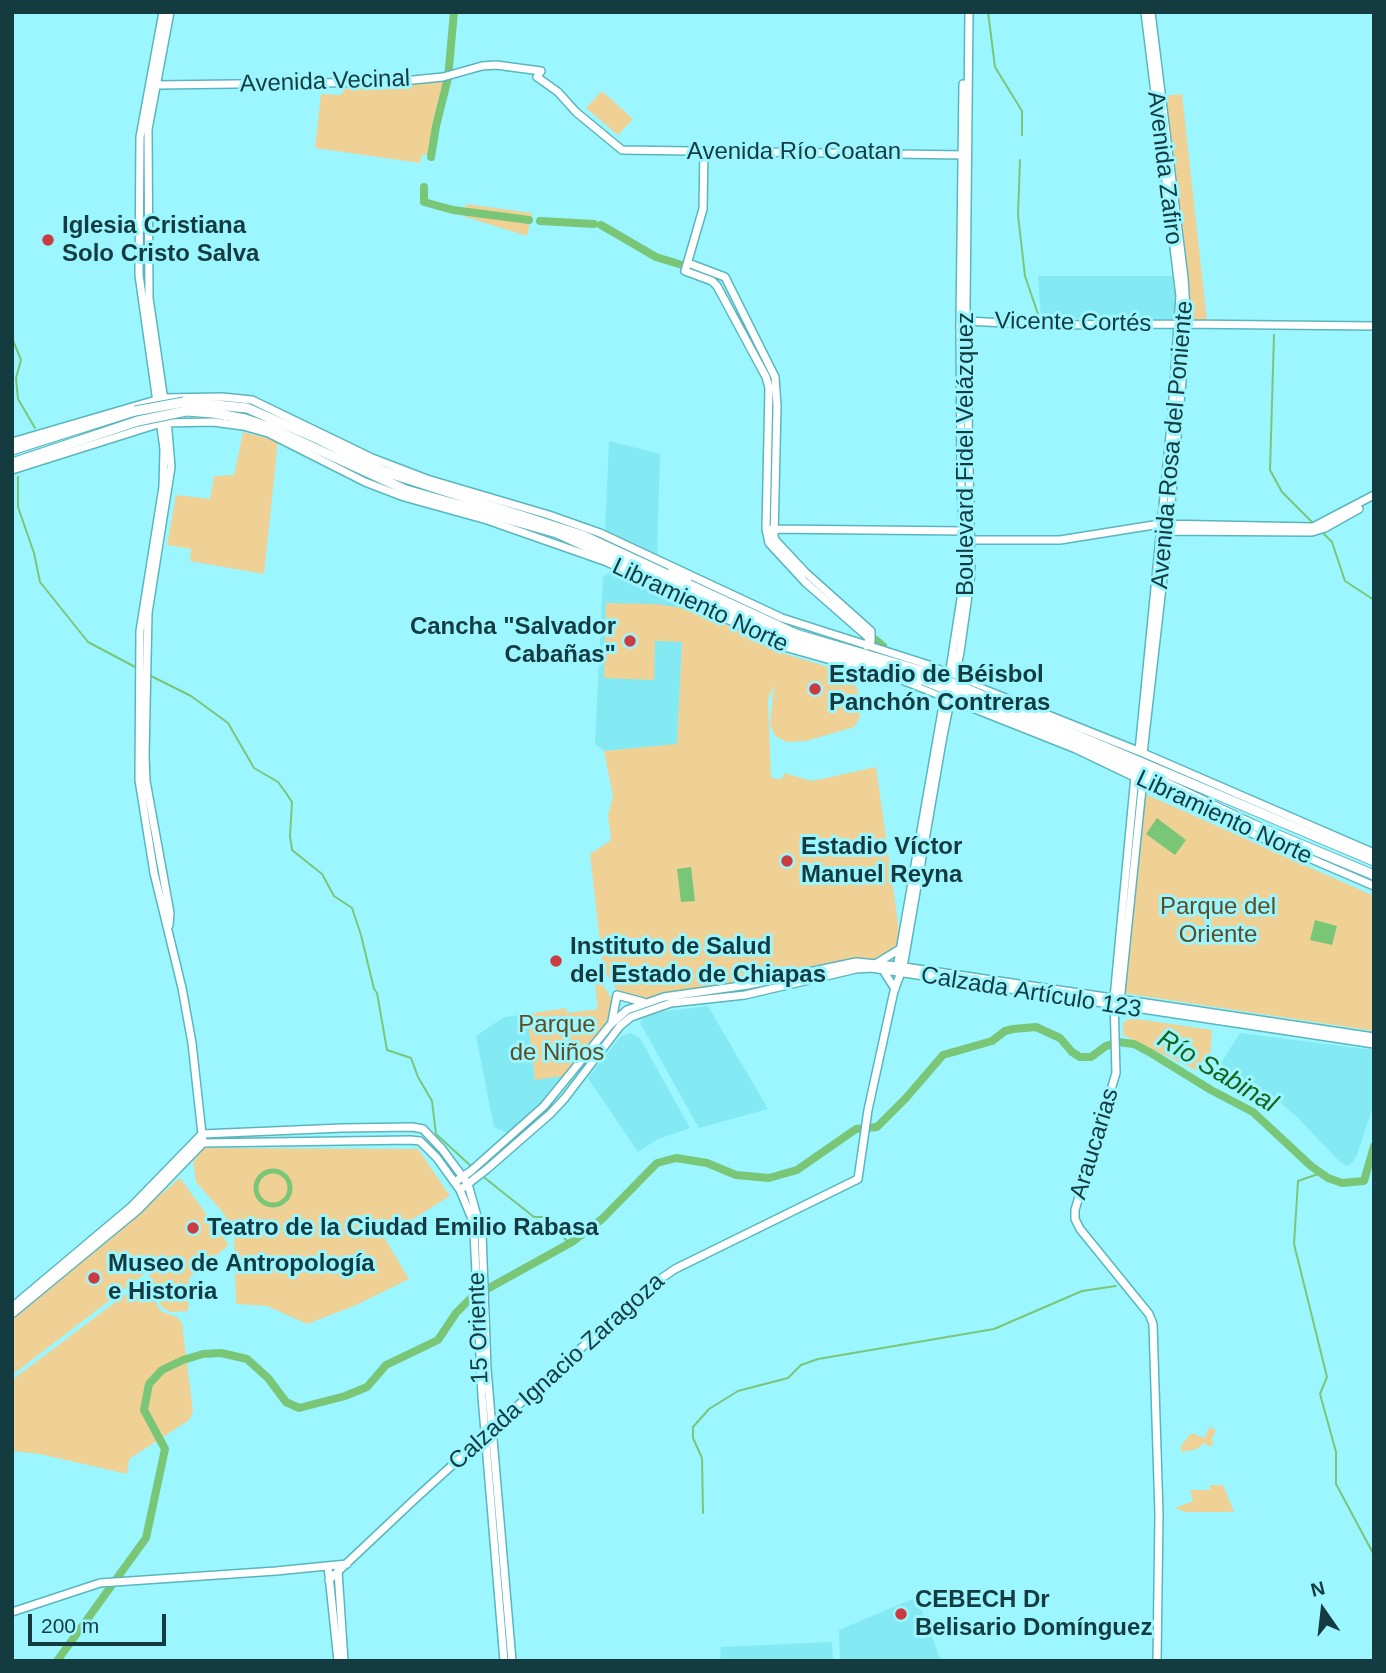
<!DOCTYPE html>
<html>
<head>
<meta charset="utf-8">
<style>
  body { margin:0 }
  #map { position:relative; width:1386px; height:1673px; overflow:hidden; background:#9bf6ff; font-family:Helvetica,sans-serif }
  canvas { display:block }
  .frame { position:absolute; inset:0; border:14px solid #143b3f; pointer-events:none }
  .north { position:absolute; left:1288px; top:1575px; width:70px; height:70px; -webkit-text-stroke:5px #9bf6ff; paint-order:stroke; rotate:346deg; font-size:19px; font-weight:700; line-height:28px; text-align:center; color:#143b3f }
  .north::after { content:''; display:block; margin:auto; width:24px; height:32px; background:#143b3f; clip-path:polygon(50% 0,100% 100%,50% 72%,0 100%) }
  .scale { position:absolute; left:28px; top:1614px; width:138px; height:32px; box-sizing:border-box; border:4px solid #143b3f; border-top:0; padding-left:9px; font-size:21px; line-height:24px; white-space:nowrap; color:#143b3f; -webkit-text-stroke:5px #9bf6ff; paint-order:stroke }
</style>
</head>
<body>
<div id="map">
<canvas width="1386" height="1673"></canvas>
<div class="frame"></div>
<div class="north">N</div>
<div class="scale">200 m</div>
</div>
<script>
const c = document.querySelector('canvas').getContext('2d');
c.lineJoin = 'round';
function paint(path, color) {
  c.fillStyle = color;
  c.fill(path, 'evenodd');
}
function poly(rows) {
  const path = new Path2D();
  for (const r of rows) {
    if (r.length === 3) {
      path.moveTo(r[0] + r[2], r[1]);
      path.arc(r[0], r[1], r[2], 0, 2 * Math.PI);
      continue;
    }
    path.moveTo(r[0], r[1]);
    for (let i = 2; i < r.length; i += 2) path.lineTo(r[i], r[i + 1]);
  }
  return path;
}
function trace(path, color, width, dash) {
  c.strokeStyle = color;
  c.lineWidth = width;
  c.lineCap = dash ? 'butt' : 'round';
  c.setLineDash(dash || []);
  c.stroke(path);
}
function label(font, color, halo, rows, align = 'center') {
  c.font = font + ' Helvetica,sans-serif';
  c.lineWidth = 6;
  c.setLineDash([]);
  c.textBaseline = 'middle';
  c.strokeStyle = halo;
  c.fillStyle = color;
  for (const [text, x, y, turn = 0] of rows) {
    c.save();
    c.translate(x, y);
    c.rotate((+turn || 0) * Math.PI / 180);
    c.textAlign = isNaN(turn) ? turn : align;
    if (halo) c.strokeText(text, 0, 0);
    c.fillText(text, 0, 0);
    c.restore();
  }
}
const built = poly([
  [1038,276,1174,276,1177,319,1041,318],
  [609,441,660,454,657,558,605,532],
  [611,572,684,604,677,744,604,751,595,744,603,577],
  [708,1006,768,1109,699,1128,640,1023,643,1018,658,1012],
  [527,1014,535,1079,563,1076,538,1107,509,1133,494,1127,476,1036,504,1017],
  [630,1033,640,1038,690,1128,658,1139,638,1152,588,1078,620,1037],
  [1240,1033,1374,1050,1374,1104,1357,1155,1353,1162,1347,1166,1340,1162,1299,1119,1275,1098,1262,1091,1214,1074],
  [917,1597,941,1661,840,1661,839,1630],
  [832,1642,833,1661,720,1661,721,1647]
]);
const green = poly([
  [445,80,430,156,422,154,420,163,315,148,321,94,341,95,345,88,385,87],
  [602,91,633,119,618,135,586,108],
  [1182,94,1207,321,1189,323,1164,96],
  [466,204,532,213,527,236,463,216],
  [243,432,278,441,264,574,190,561,191,549,167,545,176,495,210,499,214,476,234,475],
  [606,603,656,604,683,608,684,604,788,655,852,674,862,705,859,719,854,727,806,741,787,742,775,736,770,724,774,685,768,700,771,778,782,779,784,773,812,781,876,767,900,937,898,947,877,960,864,958,747,983,669,993,642,1000,618,992,603,969,590,854,611,840,608,816,613,796,604,751,677,744,682,642,656,641,655,639,654,680,604,678],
  [1143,793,1374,896,1374,1031,1123,993],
  [593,969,613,1001,613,1010,604,1025,563,1076,535,1080,527,1014,566,1008,567,1013,598,1009],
  [1130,1018,1212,1030,1209,1072,1206,1075,1123,1035,1123,1023],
  [204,1148,418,1149,450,1196,384,1237,409,1279,354,1306,307,1324,267,1306,236,1304,234,1239,224,1214,196,1182,193,1162],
  [180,1178,229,1245,189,1278,188,1311,170,1312,162,1307,154,1291,148,1271,12,1375,12,1319],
  [146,1279,160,1311,177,1317,182,1323,193,1411,189,1420,129,1459,127,1474,40,1454,12,1451,12,1380],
  [1210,1427,1216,1430,1211,1440,1214,1442,1210,1447,1204,1443,1197,1449,1181,1452,1181,1446,1191,1433,1204,1438],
  [1210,1485,1223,1485,1234,1512,1185,1512,1175,1508,1193,1501,1190,1490,1210,1490]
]);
const water = poly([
  [1157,818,1186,840,1175,855,1146,834],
  [691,867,695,901,681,902,677,869],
  [1315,920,1337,926,1332,945,1310,940]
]);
const stream = poly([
  [988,12,995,67,1022,111,1022,135],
  [1020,160,1018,215,1025,276,1040,320],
  [1274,335,1270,470,1282,492,1314,524],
  [12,338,21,360,16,378,18,399,35,428],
  [18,477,18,507,34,553,40,582,88,642,137,668],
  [1323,533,1332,542,1345,581,1374,600],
  [151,676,191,696,228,723,254,768,278,782,286,793,292,802,290,836,292,850,322,874,334,896,352,908,361,935,374,989,377,993,387,1050,411,1058,418,1077,432,1101,436,1134,472,1167],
  [1321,1173,1298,1181,1294,1244,1327,1377,1320,1394,1336,1452,1336,1484,1374,1555],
  [481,1175,534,1217,545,1217,569,1243],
  [703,1513,702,1458,693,1438,693,1427,709,1409,738,1391,788,1378,801,1365,818,1359,994,1329,1082,1291,1116,1286]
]);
const canal = poly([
  [273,1188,17]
]);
const river = poly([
  [431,157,436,126,448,78,454,12],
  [424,187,424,202,453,210,529,220],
  [540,221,594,224],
  [601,225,656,257,682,265],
  [773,450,773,393],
  [770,525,772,459],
  [876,640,883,646],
  [57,1661,146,1538,165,1449,144,1410,149,1384,162,1370,183,1360,203,1354,221,1353,247,1359,268,1378,286,1402,299,1408,345,1396,367,1387,386,1365,438,1340,456,1313,471,1298,572,1242,602,1219,657,1163,676,1158,707,1163,736,1175,769,1178,797,1170,856,1129,877,1127,906,1098,943,1055,992,1041,1005,1031,1013,1029,1036,1027,1060,1038,1072,1052,1080,1057,1091,1057,1106,1046,1118,1042,1134,1044,1151,1053,1211,1090,1253,1112,1311,1166,1328,1178,1342,1183,1364,1181,1374,1146]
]);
const secondary = poly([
  [537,77,558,92,576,112,622,150,964,155],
  [157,85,393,82,443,77,482,66,496,65,541,71,537,77],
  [704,150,703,209,685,271,712,281,717,286,766,377,769,388,766,529,769,543,805,582,869,638,867,646],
  [688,263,725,277,775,377,777,406,774,537,776,541,805,572,871,631,871,641],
  [966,321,1045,325,1179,324,1374,326],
  [164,401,149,298,148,129,170,12],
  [157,402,139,275,140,137,163,12],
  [160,420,164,449,163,487,140,631,139,780,154,873,182,988,192,1043,203,1143],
  [167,420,171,467,148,613,145,756,146,781,170,913,169,925],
  [12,442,163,398,222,397,252,400,372,458,427,479,549,515,600,533,782,618,929,665,973,685,1143,753,1374,853],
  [12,470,161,423,213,422,243,426,268,433,365,482,404,497,487,520,607,562,788,648,902,680,1076,749,1251,833,1374,886],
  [771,529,965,531],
  [1163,531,1312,532,1325,528,1359,509],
  [968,540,1060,540,1160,524,1313,527,1374,495],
  [949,676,965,573,961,482,960,323,963,84],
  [1139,751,1172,415,1180,296,1145,12],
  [1143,753,1169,526,1187,324,1184,278,1151,12],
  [1135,776,1114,998,1116,1073,1075,1210,1075,1219,1080,1229,1149,1314,1153,1324,1159,1514,1157,1661],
  [877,963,900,949],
  [897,968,945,694],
  [883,970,895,989],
  [1120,1002,1143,779],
  [612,1021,617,995,643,1002],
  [203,1143,410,1140,420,1141,437,1158,460,1190,472,1219,474,1232,482,1396,504,1661],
  [455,1182,471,1171,544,1106,611,1024,627,1010,664,997,748,985,856,962,898,966,1374,1037],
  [460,1190,487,1169,550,1114,565,1098,620,1026,631,1017,671,1003,745,995,856,969,871,968,1374,1044],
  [12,1307,132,1206,202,1134,342,1128,412,1127,423,1129,442,1149,468,1184,482,1234,487,1369,512,1661],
  [12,1314,138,1210,203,1143],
  [328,1566,338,1661],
  [338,1571,344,1661],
  [329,1580,415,1499,646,1289,675,1269,858,1179,868,1110,894,991,903,967,943,736,960,652,971,574,966,305,969,12],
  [12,1612,100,1583,276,1571,347,1564]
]);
const highway = poly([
  [184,402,247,408,318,439,383,471,584,536,796,634,925,672],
  [186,411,213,413,245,419,269,427,406,490,557,533,793,642,923,680],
  [12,450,135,411],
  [12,463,138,421],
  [673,569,687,578],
  [991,699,1374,861],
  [988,706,1138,770,1254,825,1374,875]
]);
const highwayBridge = poly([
  [135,411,184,402],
  [138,421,186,411],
  [925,672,991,699],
  [923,680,988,706]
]);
const markers = [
  [48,240,7,"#cb3c40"],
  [630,641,7,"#cb3c40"],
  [815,689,7,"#cb3c40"],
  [787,861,7,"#cb3c40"],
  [556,961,7,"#cb3c40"],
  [193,1228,7,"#cb3c40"],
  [94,1278,7,"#cb3c40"],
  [901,1614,7,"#cb3c40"]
];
const streetNames = [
  ["Avenida Vecinal",325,82,-2],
  ["Avenida Río Coatan",794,152],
  ["Avenida Zafiro",1164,168,83],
  ["Vicente Cortés",1073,323,1],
  ["Avenida Rosa del Poniente",1173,445,-85],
  ["Boulevard Fidel Velázquez",966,454,-90],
  ["Libramiento Norte",700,606,25],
  ["Libramiento Norte",1224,818,25],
  ["Calzada Artículo 123",1031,993,9],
  ["Araucarias",1095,1144,-73],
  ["15 Oriente",479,1328,-92],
  ["Calzada Ignacio Zaragoza",557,1372,-42]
];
const poiNames = [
  ["Iglesia Cristiana",62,226],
  ["Solo Cristo Salva",62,254],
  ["Cancha \"Salvador",616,627,"right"],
  ["Cabañas\"",616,655,"right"],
  ["Estadio de Béisbol",829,675],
  ["Panchón Contreras",829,703],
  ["Estadio Víctor",801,847],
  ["Manuel Reyna",801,875],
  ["Instituto de Salud",570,947],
  ["del Estado de Chiapas",570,975],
  ["Teatro de la Ciudad Emilio Rabasa",207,1228],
  ["Museo de Antropología",108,1264],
  ["e Historia",108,1292],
  ["CEBECH Dr",915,1600],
  ["Belisario Domínguez",915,1628]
];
const parkNames = [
  ["Parque del",1218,907],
  ["Oriente",1218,935],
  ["Parque",557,1025],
  ["de Niños",557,1053]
];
const waterNames = [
  ["Río Sabinal",1217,1072,31]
];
paint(built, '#83e9f3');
paint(green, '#efd196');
paint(water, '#79c677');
trace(stream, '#79c677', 2);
trace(canal, '#79c677', 5);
trace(river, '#79c677', 8);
trace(secondary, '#5ab6be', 10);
trace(highway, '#5ab6be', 11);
trace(secondary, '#fff', 7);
trace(highway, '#fff', 9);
trace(highwayBridge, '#5ab6be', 11, []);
trace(highwayBridge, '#fff', 9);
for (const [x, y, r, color] of markers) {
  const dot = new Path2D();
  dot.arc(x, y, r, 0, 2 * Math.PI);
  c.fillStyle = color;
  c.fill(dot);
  trace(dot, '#9bf6ff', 2.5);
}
label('24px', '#143b3f', '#9bf6ff', streetNames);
label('bold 24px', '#143b3f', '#9bf6ff', poiNames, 'left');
label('24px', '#604c21', '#9bf6ff', parkNames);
label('italic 26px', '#16641a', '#9bf6ff', waterNames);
</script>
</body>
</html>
